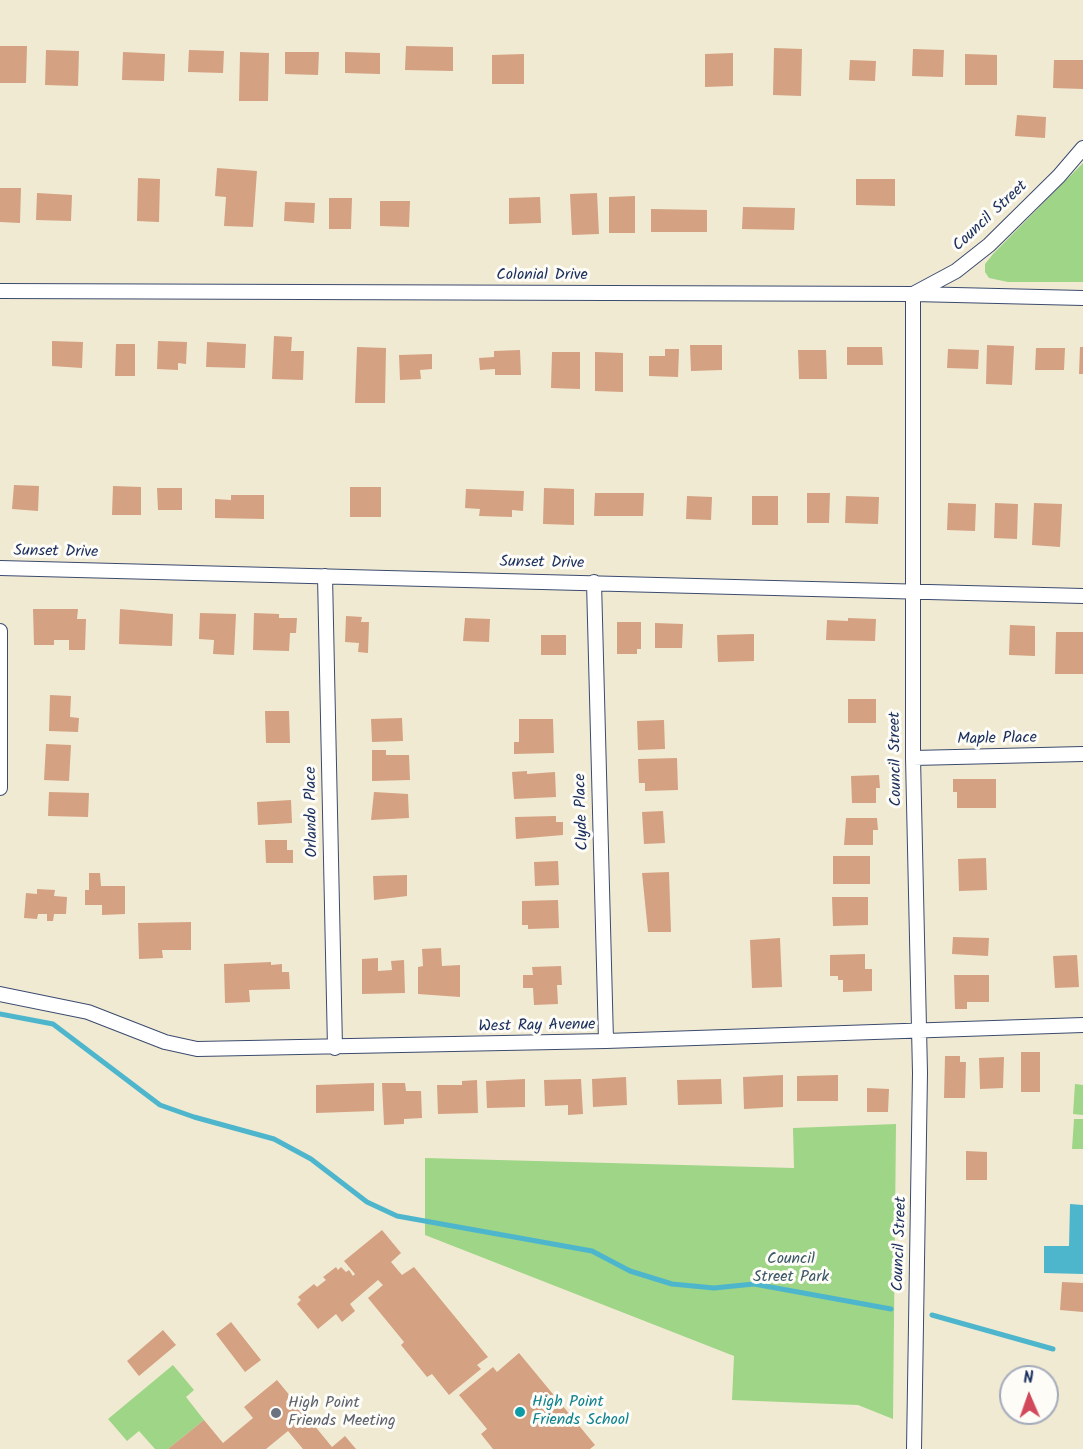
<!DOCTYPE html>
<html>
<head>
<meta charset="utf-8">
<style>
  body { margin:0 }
  #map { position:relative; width:1083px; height:1449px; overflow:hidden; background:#f1ead2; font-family:Kalam,sans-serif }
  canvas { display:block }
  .north { position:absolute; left:999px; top:1365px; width:60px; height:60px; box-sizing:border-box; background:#fdfcf7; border:2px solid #a3aaba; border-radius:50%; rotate:358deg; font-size:16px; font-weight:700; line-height:24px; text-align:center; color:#1b2f5e }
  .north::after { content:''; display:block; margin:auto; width:21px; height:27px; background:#d1495b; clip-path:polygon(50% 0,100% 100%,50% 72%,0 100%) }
</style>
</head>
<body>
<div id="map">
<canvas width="1083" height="1449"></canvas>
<div class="north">N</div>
</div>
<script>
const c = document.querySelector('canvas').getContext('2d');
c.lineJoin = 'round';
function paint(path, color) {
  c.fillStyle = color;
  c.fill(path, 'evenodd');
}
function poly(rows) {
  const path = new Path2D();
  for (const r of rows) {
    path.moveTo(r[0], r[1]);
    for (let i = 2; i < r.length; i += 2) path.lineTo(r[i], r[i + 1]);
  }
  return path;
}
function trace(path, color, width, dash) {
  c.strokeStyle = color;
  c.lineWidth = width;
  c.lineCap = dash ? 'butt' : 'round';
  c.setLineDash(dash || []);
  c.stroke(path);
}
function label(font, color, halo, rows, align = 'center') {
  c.font = font + ' Kalam,sans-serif';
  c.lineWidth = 6;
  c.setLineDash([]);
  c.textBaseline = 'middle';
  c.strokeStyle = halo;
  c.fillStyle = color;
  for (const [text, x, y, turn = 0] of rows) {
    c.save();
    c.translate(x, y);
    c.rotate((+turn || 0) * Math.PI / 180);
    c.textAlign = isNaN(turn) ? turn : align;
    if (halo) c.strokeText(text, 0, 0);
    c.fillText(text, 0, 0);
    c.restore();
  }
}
const green = poly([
  [1083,163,1083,282,1008,282,989,278,985,272,985,264,993,254],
  [1075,1084,1083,1085,1083,1115,1073,1114],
  [1074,1119,1083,1119,1083,1149,1072,1149],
  [896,1124,893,1419,858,1405,732,1400,734,1356,425,1235,425,1158,794,1168,793,1128],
  [173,1365,194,1390,186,1397,204,1420,168,1449,155,1449,139,1431,127,1441,108,1419]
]);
const water = poly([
  [1070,1204,1083,1205,1083,1274,1044,1273,1044,1246,1069,1246]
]);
const stream = poly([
  [0,1014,53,1024,160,1105,194,1117,274,1139,311,1159,367,1202,397,1216,592,1251,630,1271,672,1284,714,1288,754,1284,891,1309],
  [932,1315,1053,1349]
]);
const building = poly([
  [0,46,27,46,26,83,0,83],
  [406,46,453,47,453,71,405,70],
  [774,48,802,49,801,96,773,95],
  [913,49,944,50,943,77,912,76],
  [46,50,79,51,78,86,45,85],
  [189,50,224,51,223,73,188,72],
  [123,52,165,54,164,81,122,80],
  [240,52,269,53,268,101,239,101],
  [285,52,319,52,318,75,285,74],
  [345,52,380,53,380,74,345,73],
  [733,53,733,86,705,87,705,54],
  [524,54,524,84,492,84,492,55],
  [965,54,997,55,997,85,965,85],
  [850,60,876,61,875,81,849,80],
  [1054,60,1083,60,1083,89,1053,88],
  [1017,115,1046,117,1045,138,1015,136],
  [217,168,257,171,253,227,224,226,226,197,215,196],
  [138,178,160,179,159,222,137,221],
  [856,179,895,179,895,206,856,205],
  [0,188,21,188,20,223,0,222],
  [37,193,72,195,71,221,36,220],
  [597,193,599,234,572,235,570,194],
  [635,196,635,233,609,233,609,197],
  [540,197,541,223,509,224,509,198],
  [329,198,352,198,351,229,329,229],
  [380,201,410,201,409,227,380,226],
  [285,202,315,203,314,223,284,221],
  [743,207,795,208,794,230,742,229],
  [651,209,707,210,707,232,651,232],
  [274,336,292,337,291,351,304,351,303,380,272,379],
  [52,341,83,342,82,368,52,366],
  [158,341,187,342,186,364,178,363,178,370,157,369],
  [207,342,246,344,245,368,206,367],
  [116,344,135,344,135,376,115,376],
  [690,345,722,345,722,370,691,371],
  [987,345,1014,346,1012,385,986,384],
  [357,347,386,348,385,403,355,403],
  [847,347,882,347,883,365,847,365],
  [1080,347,1083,347,1083,374,1079,374],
  [1036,348,1065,348,1064,370,1035,370],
  [665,349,679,349,678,377,649,376,649,356,665,356],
  [948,349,979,350,978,369,947,368],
  [520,350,521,375,495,375,495,369,480,370,479,358,494,357,494,351],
  [798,350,826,350,827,379,799,379],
  [552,352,580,352,580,389,551,388],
  [595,352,623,353,623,392,595,391],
  [432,354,432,369,420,370,421,379,400,380,399,355],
  [14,485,39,486,38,511,12,509],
  [113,486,141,487,141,515,112,515],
  [350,487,381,487,381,517,350,517],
  [157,488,182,488,182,510,158,510],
  [544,488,574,489,574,525,543,524],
  [466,489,524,491,523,511,512,510,512,517,479,516,480,509,465,508],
  [595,493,644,493,643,516,594,516],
  [807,493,830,493,829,523,807,523],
  [231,495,264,495,264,519,215,518,215,499,231,500],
  [687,496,712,497,711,520,686,519],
  [752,496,778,496,778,525,752,525],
  [846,496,879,497,878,524,845,523],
  [948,503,976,504,975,531,947,530],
  [995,503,1018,504,1017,539,994,538],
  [1034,503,1062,504,1060,547,1032,545],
  [33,609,78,609,77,619,86,619,85,650,69,650,69,640,54,640,54,645,34,645],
  [120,609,173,614,172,646,119,644],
  [200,613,236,614,234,655,213,654,214,640,199,639],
  [254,613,279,614,279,618,297,618,296,633,290,633,289,651,253,650],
  [346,616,362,617,361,622,369,622,368,653,358,652,359,643,345,642],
  [465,618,490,619,489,642,463,641],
  [848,618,876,619,875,641,826,640,827,620,848,621],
  [617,622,641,622,641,649,637,649,637,654,617,654],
  [655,623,683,624,682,648,655,648],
  [1010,625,1035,626,1035,656,1009,655],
  [1056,632,1083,632,1083,674,1055,674],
  [754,634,754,661,718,662,717,635],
  [541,635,566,635,566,655,541,655],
  [50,695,71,696,70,717,79,718,78,732,49,731],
  [848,699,876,699,876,723,848,723],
  [265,711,289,711,290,743,266,743],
  [402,718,403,741,372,742,371,719],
  [519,719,553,719,554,753,514,754,514,742,519,742],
  [664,720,665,749,638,750,637,721],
  [46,744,71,745,69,781,44,780],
  [372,750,386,750,386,755,409,755,410,780,372,781],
  [677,758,678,790,645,791,645,783,639,783,638,759],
  [527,771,527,774,555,772,556,797,514,799,512,772],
  [879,775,880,788,876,788,876,803,852,803,851,776],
  [953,779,996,779,996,808,957,808,957,792,953,792],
  [49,792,89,793,88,817,48,816],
  [374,792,408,794,409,818,371,820],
  [291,800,292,823,258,825,257,802],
  [663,811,665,843,644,844,642,812],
  [556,816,556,822,563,822,563,835,516,839,515,817],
  [846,818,877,818,878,830,873,830,873,845,844,845],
  [265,840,287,840,287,850,293,850,293,863,266,863],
  [833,856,870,856,870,884,833,884],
  [986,858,987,890,959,891,958,859],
  [558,861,559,885,535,886,534,862],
  [669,872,671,932,648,932,642,873],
  [89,873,100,873,101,886,125,886,125,914,102,915,102,905,85,905,85,890,89,890],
  [407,875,407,896,374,900,373,876],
  [37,889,55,890,54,896,67,897,66,914,54,914,53,921,47,921,47,914,38,914,37,919,24,918,26,893,37,894],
  [832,897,868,897,868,925,833,926],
  [558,900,559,928,528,929,528,925,522,925,522,901],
  [191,922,191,950,162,950,163,958,139,959,138,923],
  [953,937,989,938,988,956,952,954],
  [780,938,782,987,752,988,750,940],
  [441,948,442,966,460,965,460,997,418,994,418,967,423,966,422,949],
  [865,954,865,969,872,969,872,991,843,992,843,980,838,980,838,976,830,976,830,955],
  [1077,955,1079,987,1055,988,1053,956],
  [378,958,378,971,392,970,391,961,404,960,405,993,362,994,362,959],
  [271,962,271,965,282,964,282,972,289,972,290,989,249,990,250,1002,225,1003,224,964],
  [561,966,562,985,557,985,558,1004,534,1005,533,988,523,988,523,975,533,975,532,967],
  [954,975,989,975,989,1002,967,1002,967,1009,955,1009],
  [1021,1052,1040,1052,1040,1092,1021,1092],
  [945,1056,960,1056,960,1062,966,1062,965,1098,944,1098],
  [1004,1057,1003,1088,980,1089,979,1058],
  [783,1075,783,1107,744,1109,743,1077],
  [838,1075,838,1101,797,1101,797,1076],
  [626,1077,627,1105,593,1107,592,1079],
  [525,1079,525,1107,487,1108,486,1081],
  [581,1079,583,1114,568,1115,568,1105,545,1106,544,1080],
  [721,1079,722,1104,678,1105,677,1080],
  [477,1080,478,1113,438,1114,437,1085,462,1085,462,1081],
  [374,1083,374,1111,316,1113,316,1085],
  [382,1083,405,1083,406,1091,421,1091,422,1118,404,1119,404,1124,384,1125],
  [867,1088,889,1089,888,1112,867,1112],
  [966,1151,987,1152,987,1180,966,1180],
  [382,1230,401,1253,391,1262,402,1275,414,1267,488,1357,477,1365,481,1369,449,1395,432,1374,427,1377,401,1345,404,1342,368,1298,383,1285,378,1280,350,1304,355,1311,342,1322,336,1314,318,1329,297,1304,301,1300,298,1297,314,1284,317,1287,326,1280,323,1277,336,1267,338,1270,341,1267,346,1272,349,1270,353,1276,355,1274,344,1261],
  [1062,1282,1083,1283,1083,1312,1060,1310],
  [231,1322,261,1360,245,1372,216,1334],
  [163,1330,176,1345,139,1376,127,1361],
  [519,1353,595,1445,590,1449,493,1449,481,1434,487,1429,459,1395,493,1367,497,1372],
  [277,1380,332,1447,345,1436,356,1449,303,1449,288,1431,266,1449,168,1449,204,1420,223,1443,253,1418,244,1407]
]);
const minor = poly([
  [0,291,913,294,1083,298],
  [915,293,956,271,989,245,1059,176,1083,148],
  [913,294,913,758,920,1073,914,1449],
  [0,568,1083,596],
  [325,576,335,1048],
  [594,582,606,1041],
  [0,631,0,788],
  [913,758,1083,754],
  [0,994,88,1012,165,1042,197,1049,606,1041,1083,1025]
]);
const markers = [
  [520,1412,6,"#0f9aa8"],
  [276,1413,6,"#6b7280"]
];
const streetNames = [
  ["Council Street",991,217,-43],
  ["Colonial Drive",542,276],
  ["Sunset Drive",56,553,1],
  ["Sunset Drive",542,564,1],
  ["Maple Place",997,740,-1],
  ["Council Street",897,759,-91],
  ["Orlando Place",313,812,-91],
  ["Clyde Place",583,812,-92],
  ["West Ray Avenue",537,1027,-1],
  ["Council Street",901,1244,-88]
];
const parkNames = [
  ["Council",791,1260],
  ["Street Park",791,1278]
];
const cultureNames = [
  ["High Point",532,1403],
  ["Friends School",532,1421]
];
const worshipNames = [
  ["High Point",288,1404],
  ["Friends Meeting",288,1422]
];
paint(green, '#9ed586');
paint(water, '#4eb6cc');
trace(stream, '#4eb6cc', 5);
paint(building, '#d4a182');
trace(minor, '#3b4b6f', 16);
trace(minor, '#fff', 14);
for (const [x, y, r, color] of markers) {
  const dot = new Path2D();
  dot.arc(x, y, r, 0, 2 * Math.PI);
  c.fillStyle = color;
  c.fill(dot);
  trace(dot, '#fdfcf7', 2);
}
label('16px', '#1b2f5e', '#fdfcf7', streetNames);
label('16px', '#3c5868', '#fdfcf7', parkNames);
label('16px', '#0d838f', '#fdfcf7', cultureNames, 'left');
label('16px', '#5b616d', '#fdfcf7', worshipNames, 'left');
</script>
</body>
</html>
